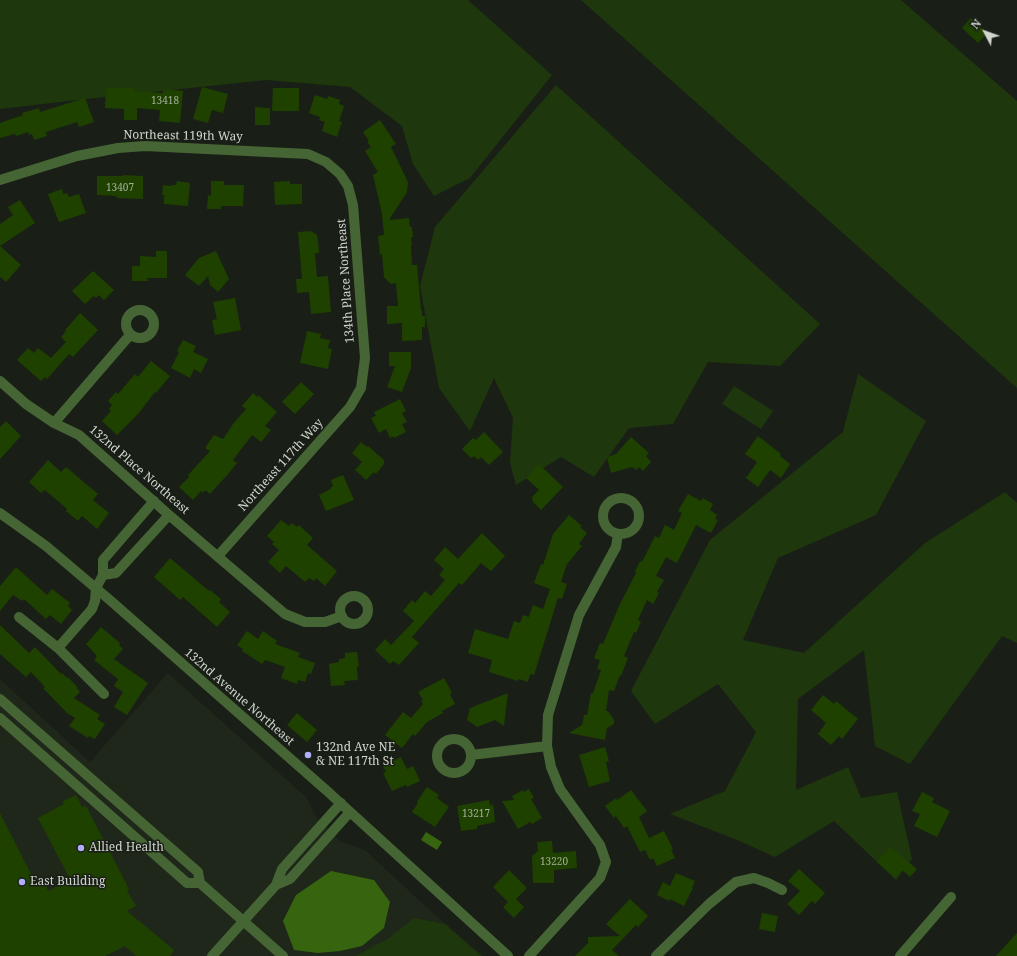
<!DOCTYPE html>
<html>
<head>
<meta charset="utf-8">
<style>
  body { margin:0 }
  #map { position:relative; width:1017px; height:956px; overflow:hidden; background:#191f16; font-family:"Noto Serif",serif }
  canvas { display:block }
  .north { position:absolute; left:965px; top:12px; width:40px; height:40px; -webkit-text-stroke:3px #191f16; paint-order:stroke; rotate:311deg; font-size:11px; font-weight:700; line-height:16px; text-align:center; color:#d0d5ce }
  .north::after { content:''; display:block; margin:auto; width:14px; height:18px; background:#d0d5ce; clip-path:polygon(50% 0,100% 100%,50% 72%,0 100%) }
</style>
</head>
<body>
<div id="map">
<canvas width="1017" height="956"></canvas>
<div class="north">N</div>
</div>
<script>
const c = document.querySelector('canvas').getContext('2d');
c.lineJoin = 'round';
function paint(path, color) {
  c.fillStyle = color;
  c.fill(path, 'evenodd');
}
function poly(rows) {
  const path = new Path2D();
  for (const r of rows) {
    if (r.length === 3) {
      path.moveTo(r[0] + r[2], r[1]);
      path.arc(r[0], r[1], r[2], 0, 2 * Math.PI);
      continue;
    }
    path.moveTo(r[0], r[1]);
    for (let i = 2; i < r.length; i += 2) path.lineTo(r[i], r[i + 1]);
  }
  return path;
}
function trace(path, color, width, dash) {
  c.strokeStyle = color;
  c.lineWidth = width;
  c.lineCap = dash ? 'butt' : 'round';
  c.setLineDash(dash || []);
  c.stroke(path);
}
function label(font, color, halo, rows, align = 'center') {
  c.font = font + ' "Noto Serif",serif';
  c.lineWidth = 3;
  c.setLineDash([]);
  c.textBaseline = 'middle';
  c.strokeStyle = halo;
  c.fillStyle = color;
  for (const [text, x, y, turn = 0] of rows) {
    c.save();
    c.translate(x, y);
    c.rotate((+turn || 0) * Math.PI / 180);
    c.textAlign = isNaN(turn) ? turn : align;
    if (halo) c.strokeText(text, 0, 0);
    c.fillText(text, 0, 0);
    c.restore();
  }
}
const built = poly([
  [168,673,306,797,317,818,340,841,365,850,434,914,483,956,0,956,0,679,90,762]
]);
const green = poly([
  [0,0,468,0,552,75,470,178,434,196,413,164,402,126,350,87,266,80,77,100,0,109],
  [581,0,901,0,1017,101,1017,388],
  [556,85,820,324,780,366,708,362,673,424,629,428,594,477,561,457,516,485,510,463,513,418,494,378,470,431,439,388,420,286,435,227],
  [858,374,926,421,876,515,778,558,743,640,804,653,925,543,1005,492,1017,503,1017,643,1002,636,910,764,875,746,864,650,798,699,796,790,848,767,861,798,897,792,912,859,896,880,834,821,775,857,735,839,670,814,725,791,756,732,718,684,655,724,631,691,710,540,843,432],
  [734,386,773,411,761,429,722,404],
  [414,918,445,924,481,956,356,956,389,938]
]);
const water = poly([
  [426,832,442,842,437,850,421,840],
  [331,871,374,880,390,902,384,928,362,946,340,951,318,953,294,950,283,921,296,895]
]);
const building = poly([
  [971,18,987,33,978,43,962,28],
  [202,87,228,94,223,113,212,110,208,123,193,119],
  [106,88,134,88,134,91,163,93,163,89,183,91,180,123,159,121,160,110,137,108,137,120,124,120,124,109,105,108],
  [273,88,299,88,299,111,272,111],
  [315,95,327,99,328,96,340,100,339,104,344,106,339,121,342,122,337,137,322,131,325,122,319,120,320,117,309,113],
  [85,98,94,122,79,127,77,122,46,132,47,136,34,140,32,134,29,135,28,132,16,136,15,134,0,138,0,123,23,115,22,113,39,108,40,112],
  [255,107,270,108,270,125,255,125],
  [380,120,396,144,391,147,408,182,407,192,389,220,409,218,410,227,412,227,413,237,411,237,412,245,411,246,412,265,417,265,421,310,422,310,422,316,425,316,425,327,422,327,422,340,402,341,402,323,387,324,387,306,398,306,396,283,391,284,384,277,382,254,380,255,378,236,384,235,382,214,373,175,378,172,365,151,371,147,367,142,369,141,363,132],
  [124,175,143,176,143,199,116,198,117,196,97,195,97,176,122,176],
  [177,181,190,183,188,206,164,204,164,195,162,195,163,185,171,186,172,185,176,185],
  [211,181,224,181,224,185,244,185,243,206,221,206,221,209,207,209,208,195,211,196],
  [290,181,290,184,302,184,302,204,275,205,274,182],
  [62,189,63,194,67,193,69,197,79,194,86,213,59,222,48,194],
  [20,200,35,223,0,246,21,265,6,282,0,277,0,224,13,215,8,207],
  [311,231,317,235,318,240,319,253,315,253,317,277,328,276,331,312,311,314,309,292,297,293,296,279,302,279,298,232],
  [156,251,167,251,167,278,147,278,148,281,132,281,132,266,140,266,140,256,156,257],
  [216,251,229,279,218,292,210,285,208,276,199,286,185,275,199,258],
  [93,271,114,290,104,300,99,295,96,298,94,296,85,304,72,291],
  [235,298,241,330,215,335,212,320,217,319,213,302],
  [80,313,98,330,73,357,69,354,47,379,45,377,41,381,17,360,28,348,34,353,38,348,51,358,66,342,61,337,66,331,65,330],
  [307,331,321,334,320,338,330,340,328,348,332,349,328,369,300,363],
  [183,340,196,346,193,352,208,359,201,373,194,369,190,378,171,368,179,352,177,351],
  [389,352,411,352,411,368,402,392,387,387,395,366,389,366],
  [151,361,170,376,156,393,155,392,138,414,117,435,102,421,111,411,109,409,112,405,108,401,116,392,118,394,135,374,138,377],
  [301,382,314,394,295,414,282,402],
  [253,393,257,397,258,395,277,412,265,426,271,430,261,442,252,435,233,460,237,463,229,473,210,494,205,490,203,493,201,491,193,500,179,487,189,477,188,475,210,451,205,448,214,435,223,439,233,424,246,409,242,406],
  [400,399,406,411,402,413,407,422,402,424,406,432,394,438,393,436,390,438,386,429,379,433,371,418,376,416,374,412],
  [6,421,21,436,0,459,0,427],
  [484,432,503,452,489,465,481,457,478,460,474,456,471,458,462,449,473,438,476,440],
  [758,436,781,454,780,456,790,464,781,478,770,470,758,487,746,478,757,462,745,454],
  [631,437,649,453,646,456,651,462,643,471,639,467,636,470,632,467,611,473,607,457,616,454],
  [361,442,367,447,368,446,384,460,384,464,376,474,374,472,366,480,355,470,362,462,352,453],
  [48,460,61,472,66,467,98,494,93,500,109,513,97,529,82,516,78,521,66,511,67,509,45,490,41,493,29,482],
  [539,464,563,487,541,510,533,502,532,497,539,490,526,478],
  [343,475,354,500,326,511,319,495,331,489,330,488,333,486,331,480],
  [688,494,701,501,703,498,713,504,710,510,717,515,715,519,718,520,711,533,696,525,677,563,666,557,656,576,664,580,657,592,659,593,653,604,647,600,638,620,641,622,636,633,634,632,624,656,628,658,621,676,620,675,614,691,609,690,606,711,608,711,614,720,614,724,607,728,605,740,569,733,582,725,584,715,587,715,591,693,593,693,601,670,597,669,600,660,594,658,600,643,603,644,620,604,636,573,635,572,640,561,642,562,655,536,659,538,665,525,674,530,682,513,678,511],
  [569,515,582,526,580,527,587,533,579,544,582,546,567,564,561,582,567,584,562,599,558,598,534,675,530,674,528,682,519,679,518,681,489,672,492,660,468,653,475,629,508,639,514,621,520,623,523,615,529,617,533,605,543,609,550,589,534,583,541,564,543,565,553,534],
  [281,520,289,526,292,523,297,527,299,525,313,538,307,545,337,571,325,586,316,578,314,581,309,578,305,582,286,566,280,573,268,562,279,550,272,544,274,542,267,536],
  [482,533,505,556,491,571,481,563,462,585,459,583,412,637,419,643,399,665,393,661,390,664,375,650,385,639,391,645,414,621,403,611,412,600,415,603,425,591,431,596,445,580,439,575,444,569,434,560,445,547,458,559],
  [170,558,209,591,210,590,221,599,219,602,230,612,217,627,183,597,180,600,154,577],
  [16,567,47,595,52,589,70,603,68,606,72,610,61,624,50,615,46,619,24,599,22,601,13,595,0,611,0,586],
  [0,625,29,653,35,647,61,674,62,673,67,678,68,677,78,688,77,688,80,692,74,698,100,715,97,719,105,724,95,739,89,736,88,738,69,726,75,718,67,713,43,688,45,687,31,672,26,677,0,654],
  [101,627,120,643,119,645,123,649,114,659,125,667,148,683,127,715,114,707,123,692,114,686,118,679,94,660,97,656,86,644],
  [247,631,258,639,263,631,277,641,275,644,300,653,298,657,315,663,311,674,308,673,305,682,298,680,297,684,281,678,285,667,265,660,262,664,242,651,243,649,237,645],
  [357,652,359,666,357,667,358,680,344,681,345,685,331,686,329,664,339,662,339,659,345,658,345,653],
  [444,678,452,693,450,694,455,704,442,711,443,713,427,722,415,736,413,734,402,748,385,735,403,712,411,718,423,704,421,701,423,700,418,692],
  [508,693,504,726,495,720,477,727,467,720,470,708],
  [823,695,834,704,836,701,858,719,842,739,839,736,831,745,818,734,826,723,811,710],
  [297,713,317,730,307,742,287,725],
  [605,747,609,761,606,762,610,781,589,787,579,755],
  [401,757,407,769,413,766,420,781,407,787,406,785,392,791,383,773,386,772,383,766],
  [427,787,439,795,437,798,449,807,435,827,412,812,418,803,417,802],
  [529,789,534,798,531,799,542,818,532,824,530,822,518,829,502,801,514,800,512,796,523,790,524,792],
  [631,790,647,811,639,817,649,838,664,831,673,849,671,850,675,858,657,866,653,858,650,860,645,850,640,852,627,826,624,828,616,816,614,818,605,806,616,798,617,800],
  [922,792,934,798,932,802,950,811,937,837,914,826,920,814,912,811],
  [76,795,82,807,86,806,129,889,127,891,136,906,127,911,174,950,170,956,136,956,125,946,105,956,0,956,0,813,34,880,41,876,48,891,70,879,38,818,64,804,62,802],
  [489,800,490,806,493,804,495,822,477,826,477,829,461,831,457,806],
  [552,841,553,853,576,851,577,868,554,870,554,883,533,883,532,856,538,851,537,842],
  [890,847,917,869,910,877,902,870,895,878,877,862],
  [799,869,825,893,815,904,812,901,799,915,787,904,800,891,788,881],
  [509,870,527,888,516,899,524,907,514,918,503,907,508,902,493,887],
  [676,873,695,881,692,888,693,888,684,906,670,899,669,901,657,895,663,882,670,886],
  [630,899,648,916,638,927,636,925,612,950,619,956,575,956,588,943,588,937,620,936,606,924],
  [762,913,778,916,775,932,759,929],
  [1017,933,1017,956,996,956]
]);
const minor = poly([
  [0,180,77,156,118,148,145,146,308,154,326,162,340,174,348,186,353,205,365,358,361,388,350,407,218,556],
  [140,324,14],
  [0,381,26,404,54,423,79,435,169,515,285,614,305,622,325,622,342,616],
  [54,423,130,335],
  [621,516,18],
  [0,513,46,546,111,601,326,790,508,956],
  [103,575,116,573,169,515],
  [354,610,14],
  [19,617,58,648,104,694],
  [58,648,92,609,95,601,96,588,103,575,103,560,154,501],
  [0,699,198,872,200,883,283,956],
  [0,718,187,883,200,883],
  [454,756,17],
  [471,755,547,746,548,715,579,615,616,547,618,534],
  [341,803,282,869,276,885,290,879,350,812],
  [212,956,276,885],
  [529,956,600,878,606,862,600,845,560,789,551,767,547,746],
  [656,956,709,904,736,882,754,878,768,883,782,890],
  [900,956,951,897]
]);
const markers = [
  [308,755,4,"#b0aefa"],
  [81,848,4,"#b0aefa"],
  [22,882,4,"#b0aefa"]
];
const numberNames = [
  ["13418",165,101],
  ["13407",120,188],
  ["13217",476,814],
  ["13220",554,862]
];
const streetNames = [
  ["Northeast 119th Way",183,136,1],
  ["134th Place Northeast",346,281,-94],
  ["Northeast 117th Way",281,465,-48],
  ["132nd Place Northeast",139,470,41],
  ["132nd Avenue Northeast",239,697,41]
];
const poiNames = [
  ["132nd Ave NE",316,748],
  ["& NE 117th St",316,762],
  ["Allied Health",89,848],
  ["East Building",30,882]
];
paint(built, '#1e2719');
paint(green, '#1e370d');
paint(water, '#36640f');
paint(building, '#1e4100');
trace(minor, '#466534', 10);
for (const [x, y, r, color] of markers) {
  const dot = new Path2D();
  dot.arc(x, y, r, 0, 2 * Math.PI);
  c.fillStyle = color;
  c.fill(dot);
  trace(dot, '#191f16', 1.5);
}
label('10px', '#a4b09a', null, numberNames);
label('12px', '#d0d5ce', '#191f16', streetNames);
label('12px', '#d0d5ce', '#191f16', poiNames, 'left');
</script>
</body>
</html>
